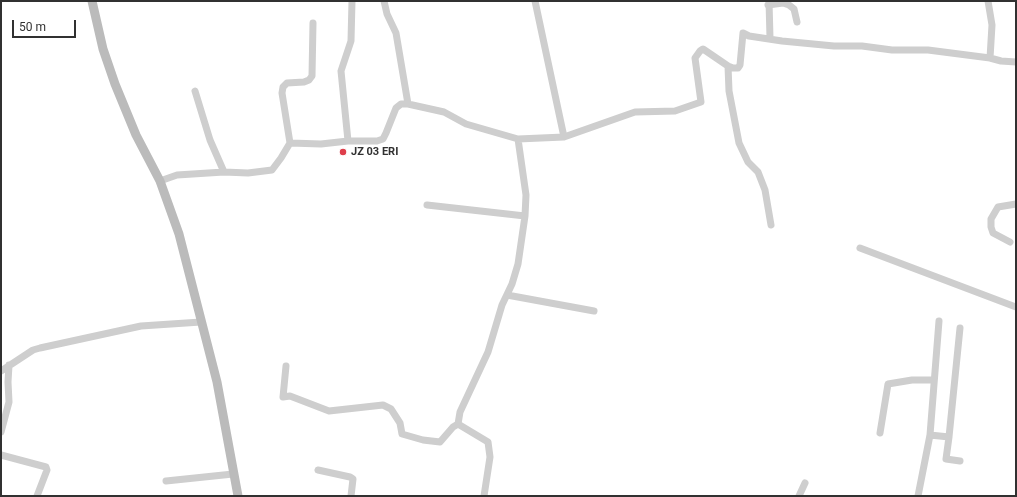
<!DOCTYPE html>
<html>
<head>
<meta charset="utf-8">
<style>
  body { margin:0 }
  #map { position:relative; width:1017px; height:497px; overflow:hidden; background:#fff; font-family:Roboto,sans-serif }
  canvas { display:block }
  .frame { position:absolute; inset:0; border:2px solid #313131; pointer-events:none }
  .scale { position:absolute; left:12px; top:20px; width:64px; height:18px; box-sizing:border-box; border:2px solid #313131; border-top:0; padding-left:5px; font-size:12px; line-height:14px; white-space:nowrap; color:#313131; -webkit-text-stroke:3px #fff; paint-order:stroke }
</style>
</head>
<body>
<div id="map">
<canvas width="1017" height="497"></canvas>
<div class="frame"></div>
<div class="scale">50 m</div>
</div>
<script>
const c = document.querySelector('canvas').getContext('2d');
c.lineJoin = 'round';
function poly(rows) {
  const path = new Path2D();
  for (const r of rows) {
    path.moveTo(r[0], r[1]);
    for (let i = 2; i < r.length; i += 2) path.lineTo(r[i], r[i + 1]);
  }
  return path;
}
function trace(path, color, width, dash) {
  c.strokeStyle = color;
  c.lineWidth = width;
  c.lineCap = dash ? 'butt' : 'round';
  c.setLineDash(dash || []);
  c.stroke(path);
}
function label(font, color, halo, rows, align = 'center') {
  c.font = font + ' Roboto,sans-serif';
  c.lineWidth = 4;
  c.setLineDash([]);
  c.textBaseline = 'middle';
  c.strokeStyle = halo;
  c.fillStyle = color;
  for (const [text, x, y, turn = 0] of rows) {
    c.save();
    c.translate(x, y);
    c.rotate((+turn || 0) * Math.PI / 180);
    c.textAlign = isNaN(turn) ? turn : align;
    if (halo) c.strokeText(text, 0, 0);
    c.fillText(text, 0, 0);
    c.restore();
  }
}
const street = poly([
  [384,1,387,14,396,33,408,104],
  [535,1,564,137],
  [769,1,770,38],
  [988,1,992,25,990,58],
  [768,5,783,3,789,5,794,9,797,22],
  [728,66,729,91,739,143,748,162,758,172,765,190,771,225],
  [195,91,210,140,224,172],
  [348,141,341,71,351,41,352,1],
  [290,143,282,93,283,87,287,83,304,82,309,80,312,76,313,23],
  [160,181,177,175,224,172,248,173,272,170,281,158,290,143,321,144,348,141,377,141,383,139,386,133,396,108,401,104,408,104,444,112,466,124,518,139,564,137,635,112,675,111,701,102,695,58,700,51,703,49,706,51,728,66,733,68,738,68,740,65,743,33,749,36,782,41,834,46,862,46,892,50,928,50,990,58,1001,61,1016,62],
  [427,205,525,216],
  [1010,242,993,233,991,227,991,219,998,207,1016,204],
  [860,248,1016,307],
  [507,295,594,311],
  [286,366,283,397,290,396,329,411,383,405,391,409,400,423,402,434,423,440,440,442,453,427,458,424],
  [1,371,33,350,40,348,141,326,201,322],
  [1,432,9,402,8,382,9,365],
  [880,433,888,384,912,380,933,380],
  [930,435,949,437,960,328],
  [949,437,946,459,960,461],
  [1,455,46,467,47,470,37,496],
  [318,470,350,477,353,479,351,496],
  [166,481,233,474],
  [484,496,490,457,488,442,458,424,460,412,488,352,502,305,512,284,518,264,525,216,526,195,518,139],
  [799,496,805,483],
  [918,496,930,435,939,321]
]);
const secondary = poly([
  [92,1,103,49,115,84,136,135,160,181,179,234,217,382,238,496]
]);
const markers = [
  [343,152,4,"#de3e4b"]
];
const poiNames = [
  ["JZ 03 ERI",351,152]
];
trace(street, '#cecece', 7);
trace(secondary, '#bbb', 9);
for (const [x, y, r, color] of markers) {
  const dot = new Path2D();
  dot.arc(x, y, r, 0, 2 * Math.PI);
  c.fillStyle = color;
  c.fill(dot);
  trace(dot, '#fff', 1.5);
}
label('bold 11px', '#313131', '#fff', poiNames, 'left');
</script>
</body>
</html>
